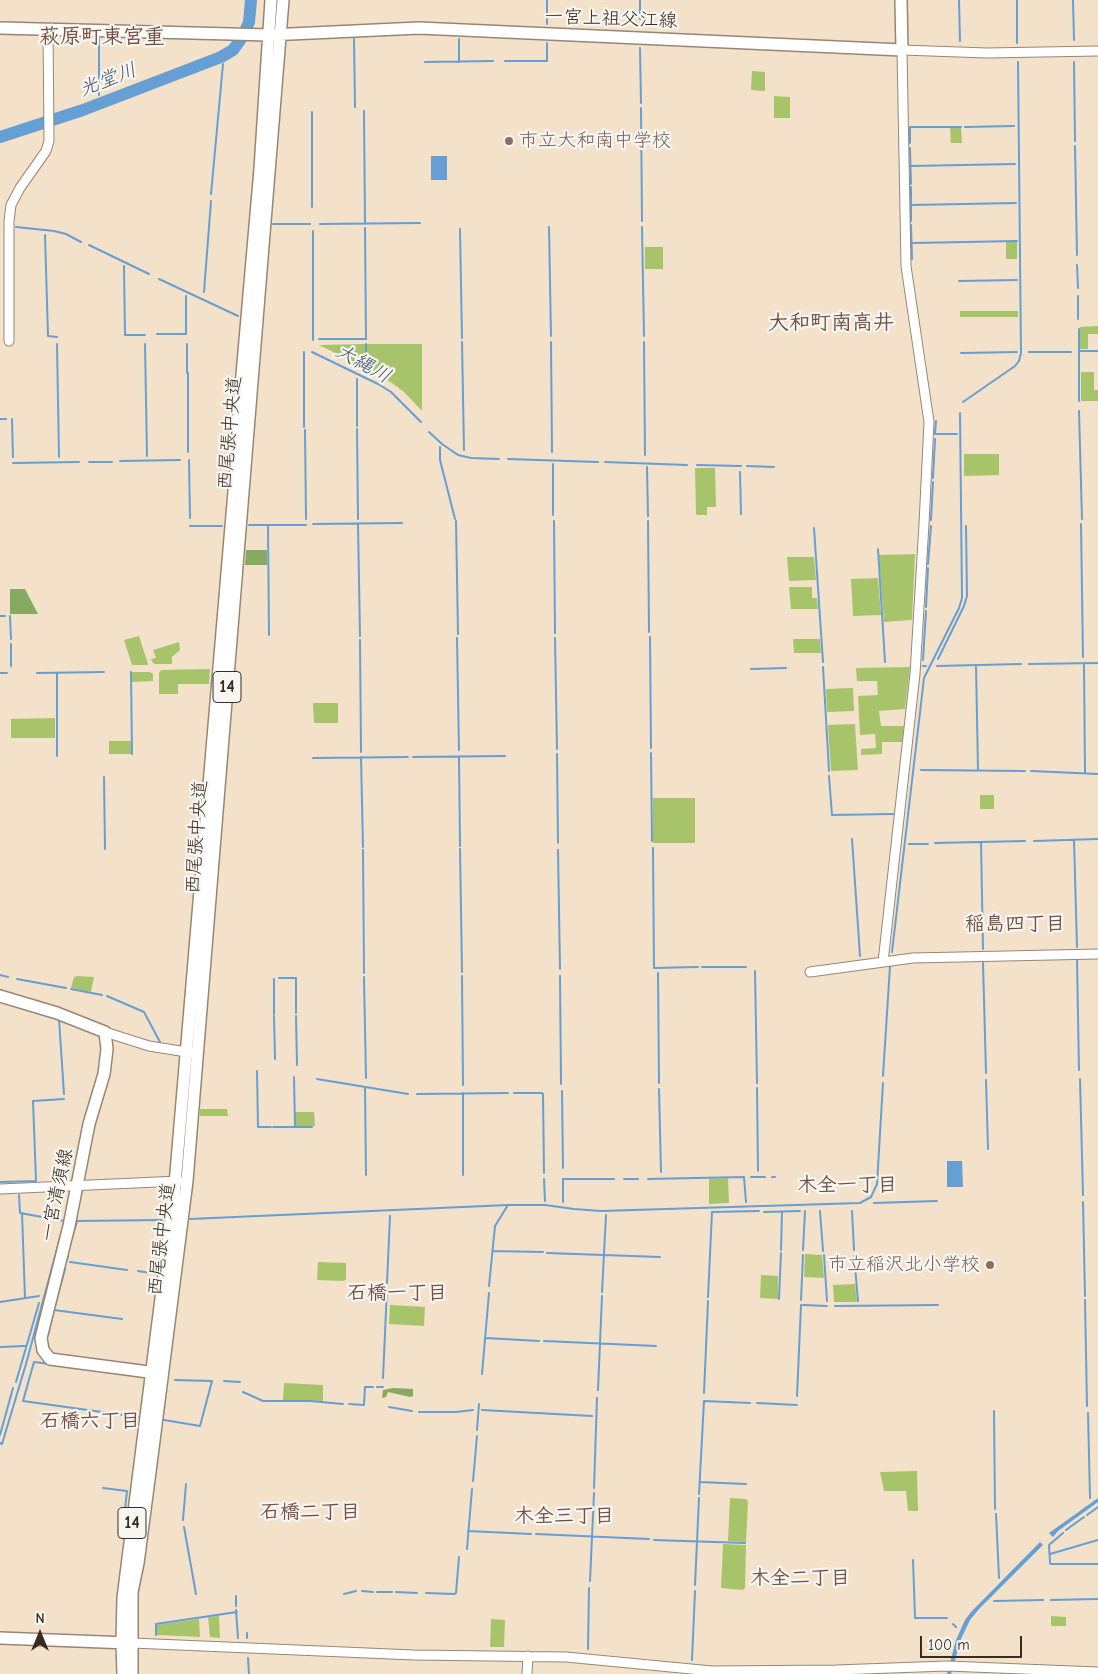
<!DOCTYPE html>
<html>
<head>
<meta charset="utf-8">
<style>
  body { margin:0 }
  #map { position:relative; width:1098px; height:1674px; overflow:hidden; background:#f4e1c9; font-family:"Comic Neue",sans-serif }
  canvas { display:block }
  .north { position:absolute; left:15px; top:1609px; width:50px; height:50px; -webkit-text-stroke:4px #f6f6f2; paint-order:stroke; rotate:0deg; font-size:14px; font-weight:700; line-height:20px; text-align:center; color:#3b2a1e }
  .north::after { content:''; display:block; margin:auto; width:18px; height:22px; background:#3b2a1e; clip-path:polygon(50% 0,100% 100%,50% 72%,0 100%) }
  .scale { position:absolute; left:920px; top:1636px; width:102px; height:22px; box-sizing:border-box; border:2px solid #3b2a1e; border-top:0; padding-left:6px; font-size:15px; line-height:18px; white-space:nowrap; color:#3b2a1e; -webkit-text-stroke:4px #f6f6f2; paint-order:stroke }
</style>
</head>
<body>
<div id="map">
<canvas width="1098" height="1674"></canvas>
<div class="north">N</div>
<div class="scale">100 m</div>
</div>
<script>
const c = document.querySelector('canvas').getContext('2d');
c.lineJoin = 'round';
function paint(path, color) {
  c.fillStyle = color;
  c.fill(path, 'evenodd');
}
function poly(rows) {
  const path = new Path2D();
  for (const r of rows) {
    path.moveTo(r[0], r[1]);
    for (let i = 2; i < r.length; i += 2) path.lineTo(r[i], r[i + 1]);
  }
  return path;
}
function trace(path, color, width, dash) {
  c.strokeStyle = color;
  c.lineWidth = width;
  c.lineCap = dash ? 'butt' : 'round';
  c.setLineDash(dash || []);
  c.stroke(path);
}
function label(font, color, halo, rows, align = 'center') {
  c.font = font + ' "Comic Neue","Klee One",sans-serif';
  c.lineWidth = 4.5;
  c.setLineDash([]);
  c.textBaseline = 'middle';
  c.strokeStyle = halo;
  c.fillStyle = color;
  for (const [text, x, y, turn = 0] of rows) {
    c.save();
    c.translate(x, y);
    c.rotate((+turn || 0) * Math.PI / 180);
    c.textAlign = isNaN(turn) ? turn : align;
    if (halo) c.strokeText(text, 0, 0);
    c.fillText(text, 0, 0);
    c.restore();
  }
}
const green = poly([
  [752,71,765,72,765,91,751,90],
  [774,96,790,97,790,118,774,118],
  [950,128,961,128,962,143,951,143],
  [1006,242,1017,242,1017,259,1006,259],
  [645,247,663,247,663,269,645,269],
  [960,311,1018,311,1018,317,960,317],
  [1098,326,1098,334,1088,334,1088,349,1080,349,1080,327],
  [365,344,366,368,319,345],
  [367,344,422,344,422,411,404,392,392,383,367,369],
  [1081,372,1094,372,1094,390,1098,390,1098,401,1081,401],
  [964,454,999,454,999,475,964,476],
  [695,468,715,468,716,507,707,507,707,515,697,515,696,514],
  [915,554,912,620,884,622,879,555],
  [787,557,814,557,816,580,789,581],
  [878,578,881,615,853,616,851,579],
  [789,587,812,587,812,598,817,598,818,609,791,609],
  [139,636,148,664,148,665,132,665,124,640],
  [793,639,820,639,821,653,794,653],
  [179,642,180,650,172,657,172,664,155,664,153,663,151,659,156,658,153,650],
  [910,667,905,709,879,711,881,726,904,726,902,742,882,742,882,754,861,755,861,749,876,748,875,734,860,735,858,696,878,695,877,681,857,681,856,668],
  [210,669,209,684,178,684,178,694,159,694,159,673,161,670],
  [132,672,150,672,153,674,153,681,132,682],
  [853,688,854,711,827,712,826,689],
  [313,703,338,703,338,723,314,723],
  [55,718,55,738,11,738,11,719],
  [855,724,858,770,831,771,828,725],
  [109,741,131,741,131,754,109,754],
  [980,795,994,795,994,809,980,809],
  [653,798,695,798,695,843,653,843],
  [77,976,94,977,91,992,71,988,74,977],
  [200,1109,227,1109,228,1116,200,1116],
  [295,1112,314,1112,315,1126,295,1126],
  [728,1178,729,1203,709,1204,709,1179],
  [805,1254,822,1255,824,1278,804,1277],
  [318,1262,346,1263,346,1279,344,1281,317,1280],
  [761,1275,778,1276,778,1299,760,1298],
  [855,1284,857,1302,834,1302,833,1285],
  [390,1305,425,1307,424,1326,389,1324],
  [284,1383,323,1385,323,1401,283,1400],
  [917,1471,918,1511,908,1511,906,1491,884,1491,880,1472],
  [730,1498,746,1499,748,1501,746,1542,728,1541],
  [723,1544,746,1545,745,1588,743,1590,721,1588],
  [219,1616,220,1638,210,1637,208,1617],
  [1051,1616,1066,1617,1066,1626,1053,1626,1051,1625],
  [199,1619,200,1637,157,1635,157,1625],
  [491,1619,505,1620,504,1647,490,1647]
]);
const forest = poly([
  [246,550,267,550,267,565,245,565],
  [10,589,25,589,38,614,10,614],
  [393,1388,413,1389,413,1396,410,1397,388,1392,386,1397,382,1398,383,1390]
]);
const water = poly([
  [431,156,447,156,447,180,431,180],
  [947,1161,962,1161,963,1187,947,1187],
  [1098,1498,1098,1502,1058,1531,1053,1537,1049,1533],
  [1040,1542,1043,1545,979,1609,970,1620,961,1639,951,1674,947,1674,956,1640,965,1620,971,1612]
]);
const stream = poly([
  [547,0,547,24],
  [640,0,640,19],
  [959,0,960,41],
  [1073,0,1074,40],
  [99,37,99,95],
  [354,39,355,107],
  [459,39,459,62],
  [1017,43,1017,0],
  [640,48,641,103],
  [505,61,547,61,547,43],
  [425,62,493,61],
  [1074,62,1075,141],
  [641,108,642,221],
  [364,111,365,223],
  [312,112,312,207],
  [965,127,1014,126],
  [910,143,910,127,961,127],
  [1075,146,1077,255],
  [910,148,911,184],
  [910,166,1015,164],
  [911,187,911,221],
  [211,194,223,64],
  [911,205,1016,203],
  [273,224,310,224],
  [320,224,420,223],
  [911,225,912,259],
  [16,227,54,231,66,234,81,242],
  [549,227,551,336],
  [642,227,644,336],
  [460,229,462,338],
  [313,231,313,340],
  [45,235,48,336,57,337],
  [912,243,1017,241],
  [89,245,149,274],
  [1077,265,1078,288],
  [124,266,125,335,145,335],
  [159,279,238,316],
  [959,281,1017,280],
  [204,292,211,201],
  [1078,296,1078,319],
  [1079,329,1079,401],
  [157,334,186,334,186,296],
  [319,339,366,339,365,228],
  [462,342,464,450],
  [551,342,552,452],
  [644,342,645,455],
  [57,344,59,457],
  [145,344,147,456],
  [187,344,187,373,188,373,188,452],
  [366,344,366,366],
  [1079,351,1098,351],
  [304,352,304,427],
  [312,352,378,384,391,392,421,422],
  [1029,352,1071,352],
  [961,353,1017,352],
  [357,379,357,426],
  [963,402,1015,366,1019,361,1021,353,1018,62],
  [1079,411,1082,519],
  [0,419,6,419],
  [12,419,13,457],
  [357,429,358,519],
  [305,430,306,519],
  [429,432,442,444,458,455,471,458,499,459],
  [935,433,936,421],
  [935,434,957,434],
  [440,447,440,460,455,519],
  [508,459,598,462],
  [189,460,190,518],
  [120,461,180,460],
  [89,462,112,462],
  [605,462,687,465],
  [13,463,79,462],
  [553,464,553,515],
  [697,465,741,466],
  [747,466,774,467],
  [647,467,648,516],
  [740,472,741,514],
  [933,478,935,439],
  [931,520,933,482],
  [456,521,458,634],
  [554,521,555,633],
  [648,521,649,632],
  [313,524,402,523],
  [358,524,360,636],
  [1081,524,1083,657],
  [249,525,306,525],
  [268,525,269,635],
  [190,526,222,526],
  [814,528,823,662],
  [878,549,885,662],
  [928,564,931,526],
  [926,607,928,568],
  [0,616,5,616],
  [10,616,11,639],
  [650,637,651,748],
  [457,638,459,750],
  [555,638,557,749],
  [360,640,361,752],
  [11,644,11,666],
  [938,659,964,606,967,596,966,526],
  [923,660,926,611],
  [1084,663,1085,773],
  [1029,664,1098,663],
  [976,665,978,770],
  [923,666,926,666],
  [937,666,1021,664],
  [823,667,829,771],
  [751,669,786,668],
  [131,672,132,754],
  [0,673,7,673],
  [37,673,104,672],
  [57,673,57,756],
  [651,753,652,841],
  [557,754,558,843],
  [361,757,363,847],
  [413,757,505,756],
  [459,757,460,846],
  [313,758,408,757],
  [921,770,1025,771],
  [1031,771,1098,774],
  [829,776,832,815,893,814],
  [104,777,105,849],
  [852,839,860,956],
  [1074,840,1077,947],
  [1034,841,1098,839],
  [981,842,983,949],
  [935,843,1025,841],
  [909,844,928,844],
  [653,848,654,968,698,967],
  [460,849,462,972],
  [363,850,364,973],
  [558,850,560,969],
  [892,952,924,678,959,608,962,598,960,413],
  [1077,960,1079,1070],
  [983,963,986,1073],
  [702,967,746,967],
  [755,971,757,1083],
  [658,973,659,1083],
  [0,975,8,977],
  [462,976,463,1085],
  [560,976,561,1084],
  [364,977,366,1078],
  [279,978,296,978,296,1013],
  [17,979,66,988],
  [274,979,274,1014],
  [71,989,102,995],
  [107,996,144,1012,160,1042],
  [274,1016,275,1059],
  [296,1016,297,1065],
  [59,1019,64,1094],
  [257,1071,258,1127,271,1127],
  [883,1076,890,966],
  [294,1077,295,1127],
  [317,1079,408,1094],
  [1080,1079,1083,1195],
  [986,1080,988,1149],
  [365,1087,366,1175],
  [757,1088,758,1171],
  [659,1089,661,1172],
  [562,1091,563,1168],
  [463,1093,463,1175],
  [514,1093,542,1093,543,1094,544,1173],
  [417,1094,508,1093],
  [273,1127,312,1127],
  [751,1177,765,1177],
  [772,1177,775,1177],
  [544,1179,545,1201],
  [624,1179,638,1179],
  [648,1179,744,1177,746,1202],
  [0,1182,36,1181,33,1101,64,1099],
  [19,1195,20,1213,64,1221],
  [563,1202,563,1179,614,1179],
  [1083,1202,1085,1296],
  [874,1203,937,1201],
  [820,1211,823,1251],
  [852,1211,854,1250],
  [764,1212,800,1211],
  [22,1213,25,1298],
  [190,1219,508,1205,545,1205,574,1209,601,1211,860,1203,871,1197,877,1184,883,1083],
  [74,1221,164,1220],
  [72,1238,77,1221],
  [781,1250,782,1212],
  [803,1250,805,1211],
  [493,1251,543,1252],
  [547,1253,660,1257],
  [824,1255,827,1301],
  [854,1255,858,1301],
  [67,1260,68,1256],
  [70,1262,127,1270],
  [138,1271,157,1274],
  [387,1283,390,1216],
  [489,1286,495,1226,508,1205],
  [602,1292,606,1215],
  [708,1297,712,1212,759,1211],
  [779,1299,781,1253],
  [801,1300,803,1255],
  [1085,1300,1087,1406],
  [0,1302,39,1296],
  [803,1305,827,1306],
  [55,1306,65,1269],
  [835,1306,938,1305],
  [54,1310,122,1319],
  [48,1335,54,1310],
  [486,1338,539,1341],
  [544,1341,656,1346],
  [0,1347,25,1346],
  [49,1364,34,1362,23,1401,138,1417],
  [482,1374,489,1293],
  [383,1378,387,1288],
  [224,1381,240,1382],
  [16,1382,39,1303],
  [377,1387,383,1387],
  [598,1390,602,1296],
  [243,1392,263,1401,310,1401,343,1404],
  [704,1393,708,1301],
  [797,1396,801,1305],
  [757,1403,797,1405],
  [349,1404,364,1405,365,1387,373,1387],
  [389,1407,412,1411],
  [482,1410,592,1416],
  [994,1411,995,1509],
  [419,1412,456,1412,473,1410],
  [1088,1413,1090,1498],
  [164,1420,200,1426,212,1381,175,1380],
  [477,1430,479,1404],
  [0,1435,13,1388],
  [0,1443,2,1444,26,1364,64,1223],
  [473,1481,477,1436],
  [700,1482,746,1484],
  [103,1488,127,1491,125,1509],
  [594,1488,597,1398],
  [699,1494,704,1401,750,1403],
  [996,1514,999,1578],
  [1087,1515,1098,1507],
  [183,1520,186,1484],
  [184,1527,196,1594],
  [1066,1530,1084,1517],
  [468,1531,531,1534],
  [1063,1533,1049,1545,1050,1563,1051,1564,1098,1564],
  [536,1534,649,1539],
  [654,1540,745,1543],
  [467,1549,472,1489],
  [1050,1554,1098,1540],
  [913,1560,915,1618,947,1618],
  [590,1581,594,1493],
  [695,1585,699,1498],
  [362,1591,373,1592],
  [377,1592,392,1592],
  [396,1592,417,1593],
  [426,1593,454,1594,456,1593,459,1557],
  [344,1594,356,1591],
  [236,1596,236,1606],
  [1051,1600,1098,1599],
  [994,1601,1043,1600],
  [236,1610,238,1638],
  [953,1624,956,1627],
  [247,1633,247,1638],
  [156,1635,156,1624,237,1612],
  [588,1649,589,1588],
  [248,1658,249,1674],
  [692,1660,695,1591]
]);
const river = poly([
  [0,137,83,110,221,57,233,50,243,36,249,22,251,0]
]);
const minor = poly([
  [9,341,9,221,11,205,20,188,46,151,49,141,48,29],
  [883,962,915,674,924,524,929,422,906,266,902,50,987,53,1098,51],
  [810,972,913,958,1098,954],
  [105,1032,149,1046,193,1053],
  [0,1189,180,1181],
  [132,1643,414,1655,566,1657,712,1671,836,1670,947,1666,1098,1672],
  [527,1674,528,1656]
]);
const major = poly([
  [0,28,269,35,419,28,902,50,901,0],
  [0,996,57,1013,105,1032,107,1049,104,1074,89,1124,69,1226,41,1338,43,1350,50,1359,156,1373],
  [0,1638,128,1643],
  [123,1674,122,1642,123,1598,174,1196,237,456,239,409,260,169,271,0],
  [132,1674,132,1592,138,1563,151,1464,187,1181,283,0]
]);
const markers = [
  [509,141,5,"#8d6e63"],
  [990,1265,5,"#8d6e63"]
];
const shields = [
  [227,687,28],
  [132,1523,28]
];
const shieldNames = [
  ["14",227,687],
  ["14",132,1523]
];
const streetNames = [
  ["一宮上祖父江線",611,19,2],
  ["西尾張中央道",230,433,-85],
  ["西尾張中央道",197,837,-86],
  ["一宮清須線",57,1195,-78],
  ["西尾張中央道",162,1239,-83]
];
const educationNames = [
  ["市立大和南中学校",519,141],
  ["市立稲沢北小学校",980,1265,"right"]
];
const waterNames = [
  ["光堂川",108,80,-21],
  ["大縄川",363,364,29]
];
const neighbourhoodNames = [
  ["稲島四丁目",1015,924],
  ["木全一丁目",847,1185],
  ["石橋一丁目",397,1293],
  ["石橋六丁目",90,1421],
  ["石橋二丁目",310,1512],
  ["木全三丁目",564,1516],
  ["木全二丁目",800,1578]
];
const quarterNames = [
  ["萩原町東宮重",102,37],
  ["大和町南高井",831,323]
];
paint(green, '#a8c46b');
paint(forest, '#86aa5f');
paint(water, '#659fd4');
trace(stream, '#659fd4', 2);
trace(river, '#659fd4', 12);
trace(minor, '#988674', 11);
trace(major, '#988674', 14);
trace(minor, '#fff', 9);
trace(major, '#fff', 11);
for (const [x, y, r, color] of markers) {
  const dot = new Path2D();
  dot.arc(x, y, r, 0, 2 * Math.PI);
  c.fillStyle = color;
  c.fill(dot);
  trace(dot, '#f6f6f2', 2);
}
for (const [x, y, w] of shields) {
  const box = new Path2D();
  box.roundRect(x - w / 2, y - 15.5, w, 31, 4);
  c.fillStyle = '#f6f6f2';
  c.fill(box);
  trace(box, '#3b2a1e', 1);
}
label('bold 18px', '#3b2a1e', null, shieldNames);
label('19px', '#3b2a1e', '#f6f6f2', streetNames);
label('19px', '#785e54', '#f6f6f2', educationNames, 'left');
label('italic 20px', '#4c5967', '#f6f6f2', waterNames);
label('bold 20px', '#754d42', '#f6f6f2', neighbourhoodNames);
label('bold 21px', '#754d42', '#f6f6f2', quarterNames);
</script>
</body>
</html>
